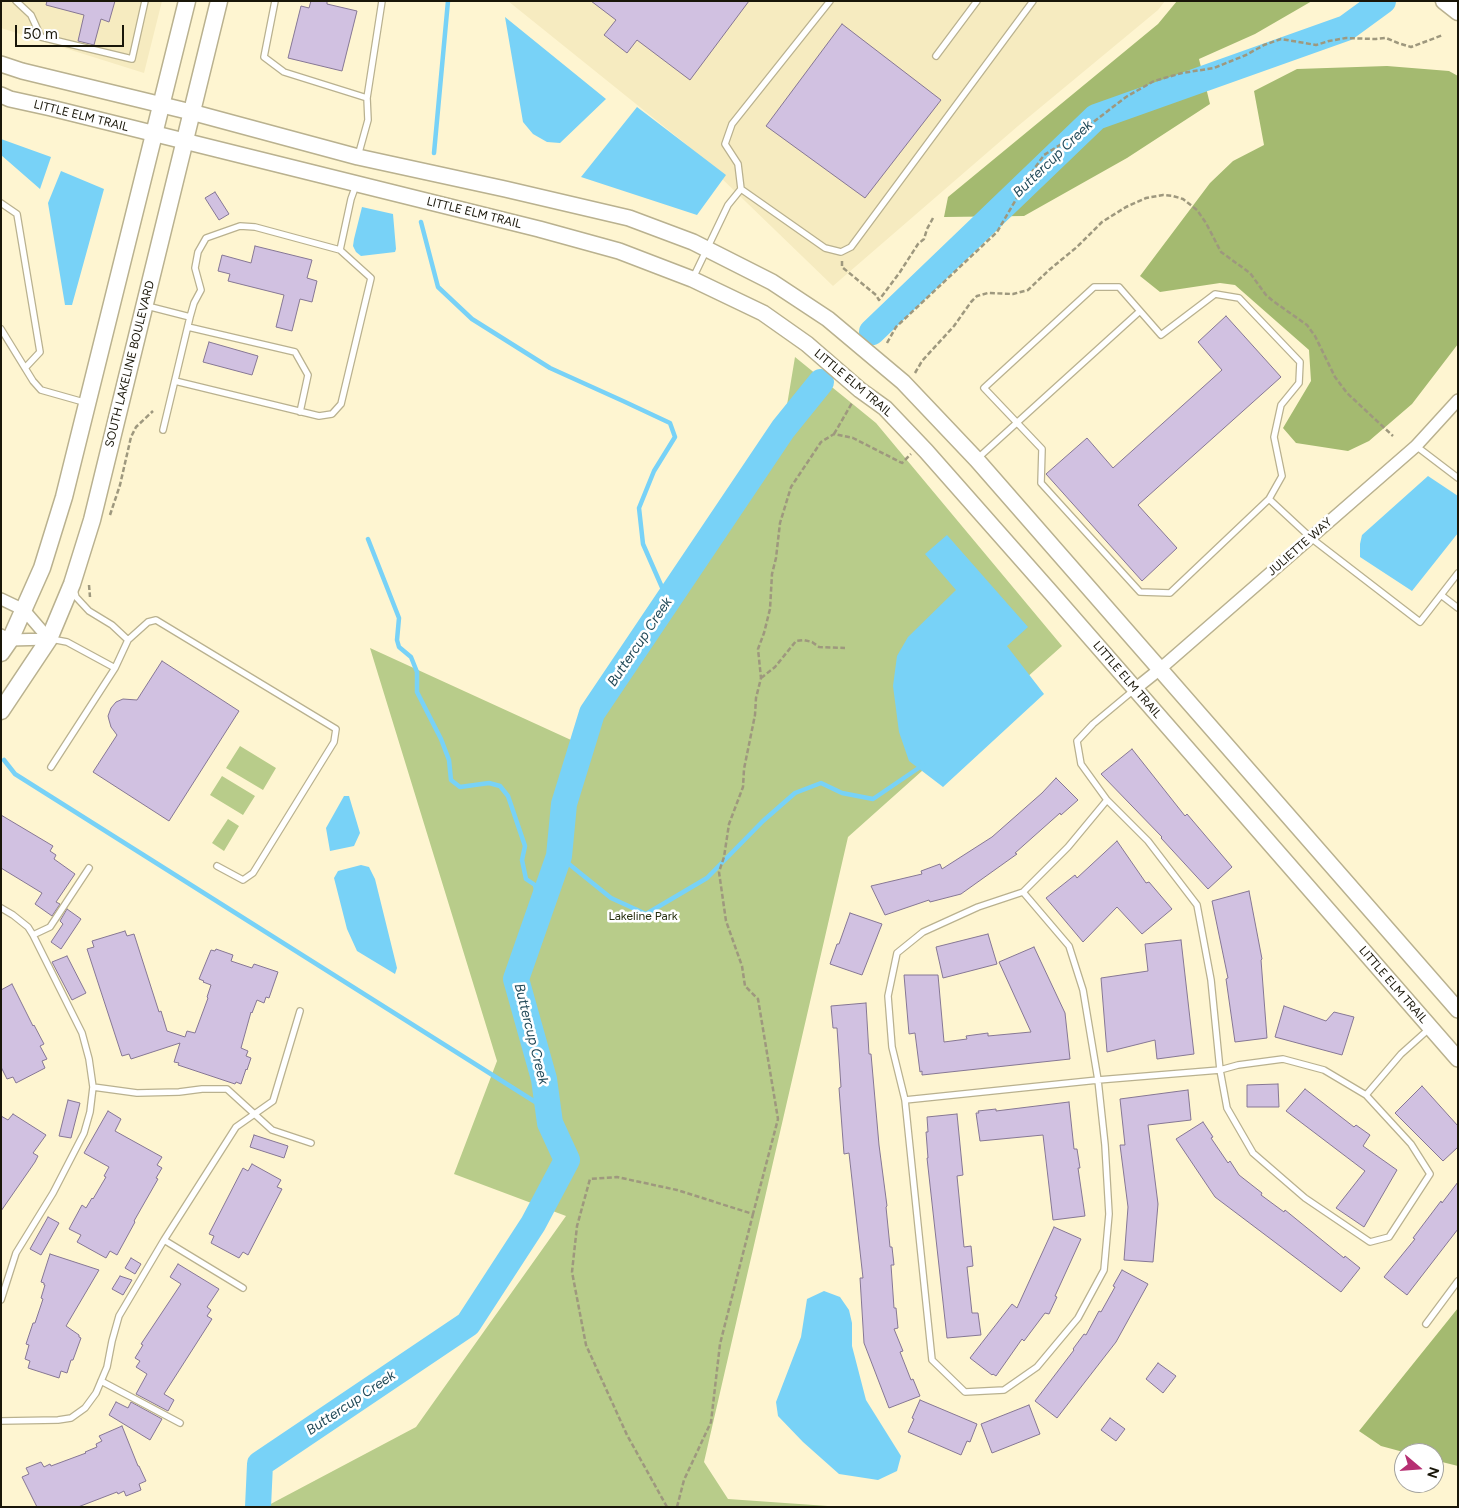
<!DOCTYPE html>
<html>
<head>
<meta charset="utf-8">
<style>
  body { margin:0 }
  #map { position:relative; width:1459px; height:1508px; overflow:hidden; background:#fef5d1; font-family:Figtree,sans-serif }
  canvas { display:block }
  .frame { position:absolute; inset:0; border:2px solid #191609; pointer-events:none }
  .north { position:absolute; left:1394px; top:1443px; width:50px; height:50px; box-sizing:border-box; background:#fff; border:1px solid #a3a29d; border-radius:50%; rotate:108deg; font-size:14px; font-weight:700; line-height:20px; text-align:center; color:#191609 }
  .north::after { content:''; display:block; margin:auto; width:18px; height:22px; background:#b62f72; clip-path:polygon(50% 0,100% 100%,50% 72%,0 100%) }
  .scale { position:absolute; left:15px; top:25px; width:109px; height:22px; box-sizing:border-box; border:2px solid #191609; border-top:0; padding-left:6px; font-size:15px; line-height:18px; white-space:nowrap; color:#191609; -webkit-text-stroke:4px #fff; paint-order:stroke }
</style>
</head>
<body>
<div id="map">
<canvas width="1459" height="1508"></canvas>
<div class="frame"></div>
<div class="north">N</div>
<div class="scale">50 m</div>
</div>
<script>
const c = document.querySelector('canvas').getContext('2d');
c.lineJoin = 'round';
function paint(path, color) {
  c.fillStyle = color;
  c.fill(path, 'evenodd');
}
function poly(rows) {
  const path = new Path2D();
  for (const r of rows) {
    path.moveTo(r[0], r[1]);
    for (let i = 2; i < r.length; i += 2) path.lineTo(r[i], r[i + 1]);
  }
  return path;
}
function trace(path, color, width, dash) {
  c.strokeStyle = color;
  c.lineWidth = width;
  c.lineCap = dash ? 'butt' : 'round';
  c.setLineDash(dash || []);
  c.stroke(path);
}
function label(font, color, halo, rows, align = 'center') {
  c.font = font + ' Figtree,sans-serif';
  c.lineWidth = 5;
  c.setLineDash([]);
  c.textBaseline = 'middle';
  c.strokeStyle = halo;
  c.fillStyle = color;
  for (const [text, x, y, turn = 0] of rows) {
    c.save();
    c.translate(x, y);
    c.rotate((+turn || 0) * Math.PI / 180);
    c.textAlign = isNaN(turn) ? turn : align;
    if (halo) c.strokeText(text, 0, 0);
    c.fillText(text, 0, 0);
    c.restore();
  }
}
const built = poly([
  [1,1,162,1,144,73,1,28],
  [508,1,1165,1,1158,10,1018,126,833,286,687,145]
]);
const green = poly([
  [795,357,876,423,1062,646,848,837,704,1462,728,1499,842,1507,265,1507,416,1427,566,1216,454,1174,497,1061,370,648,582,745,783,429],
  [240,746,276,768,263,790,226,768],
  [222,776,255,796,243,815,210,795],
  [228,819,239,826,224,851,212,843]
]);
const forest = poly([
  [1177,1,1312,1,1255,34,1199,59,1210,104,1127,158,1024,216,944,217,948,197,1158,24],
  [1387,66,1449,71,1458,76,1458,344,1412,404,1369,441,1348,451,1296,443,1283,428,1311,381,1309,350,1235,285,1220,283,1160,292,1140,276,1210,183,1233,161,1264,145,1254,91,1297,69],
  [1458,1308,1458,1466,1434,1460,1434,1453,1407,1453,1381,1446,1359,1431]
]);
const water = poly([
  [505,17,606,99,560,143,547,142,533,134,523,122],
  [637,107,726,175,697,215,581,177],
  [1,139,51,157,40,189,1,155],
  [61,171,104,189,72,305,65,305,48,203],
  [362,207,393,214,396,249,395,252,361,256,356,252,353,246,354,239],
  [1428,476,1458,496,1458,533,1412,591,1360,557,1360,544,1362,535],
  [947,535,1028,627,1007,646,1044,694,943,787,909,761,899,732,893,686,897,656,908,637,956,590,925,554],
  [344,796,349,796,360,833,354,846,330,851,326,828],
  [361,865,369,867,375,879,397,968,395,974,357,951,347,929,334,878,338,871],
  [824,1291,840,1297,849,1310,852,1323,852,1346,866,1400,901,1456,897,1471,878,1480,839,1474,803,1442,778,1416,776,1402,801,1337,807,1299]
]);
const stream = poly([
  [434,153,448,1],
  [421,222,438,287,472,319,550,368,623,401,670,423,675,437,654,471,639,508,643,544,668,601],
  [368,539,399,618,397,640,399,647,411,657,417,672,417,692,441,739,449,760,451,780,460,787,489,783,500,786,508,796,525,846,522,860,526,879,535,885,540,911],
  [4,760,15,774,548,1110],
  [559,856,611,898,646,914,707,878,763,821,795,793,821,783,842,793,873,799,923,765]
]);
const river = poly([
  [872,332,1096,117,1346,28,1383,1],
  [258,1507,260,1464,468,1324,533,1224,567,1160,550,1123,544,1079,516,979,559,856,564,804,592,713,783,429,821,382]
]);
const building = poly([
  [47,1,115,1,109,22,101,19,94,45,78,41,84,15,46,5,47,1],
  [311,1,327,1,327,4,357,11,342,71,288,58,301,6,309,8,311,1],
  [591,1,749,1,690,80,637,40,627,53,604,35,616,20,591,1],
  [842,24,941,100,865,198,766,126,842,24],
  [215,192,229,214,219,220,205,198,215,192],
  [255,246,312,260,307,278,317,281,312,302,300,299,292,331,276,327,284,295,228,281,230,274,218,271,222,255,251,263,255,246],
  [1226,316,1281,377,1138,505,1177,548,1142,581,1046,474,1087,438,1113,468,1222,370,1198,342,1226,316],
  [209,342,258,356,252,375,203,362,209,342],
  [162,661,239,711,169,821,93,772,117,735,111,727,109,720,108,716,111,708,116,702,123,699,137,700,162,661],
  [1132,749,1185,816,1187,814,1232,867,1208,889,1161,838,1162,837,1101,774,1132,749],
  [1056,778,1078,800,1061,815,1060,813,1015,853,1017,854,961,894,930,902,929,900,885,915,871,886,922,874,921,871,940,864,942,869,992,837,1042,793,1056,778],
  [1,815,53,846,50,851,56,855,54,859,75,874,56,902,60,904,52,916,35,904,42,893,1,868,1,815],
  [1117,841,1146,883,1149,882,1172,909,1142,934,1117,907,1083,942,1046,898,1075,875,1077,878,1117,841],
  [1249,891,1262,959,1261,960,1267,1038,1235,1042,1226,979,1228,978,1212,901,1249,891],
  [67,909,81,919,61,949,51,942,63,924,60,921,67,909],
  [850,913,882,924,862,975,830,964,837,944,839,944,850,913],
  [125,931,127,936,134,934,159,1012,161,1011,167,1031,185,1037,187,1031,195,1033,208,998,207,997,211,985,203,982,204,981,199,979,211,950,215,951,216,949,233,955,231,961,252,968,254,964,278,972,269,998,266,997,264,1003,257,1000,252,1013,251,1012,241,1048,248,1051,246,1056,251,1058,247,1070,246,1069,241,1084,236,1082,235,1084,178,1065,179,1063,174,1062,180,1043,131,1059,129,1054,122,1056,87,949,94,947,92,941,125,931],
  [988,934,997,964,943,978,936,947,988,934],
  [1181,940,1194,1054,1157,1059,1155,1040,1107,1052,1101,978,1148,971,1145,944,1181,940],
  [1034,947,1065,1013,1070,1059,922,1075,922,1071,920,1072,915,1033,909,1034,904,975,938,975,944,1042,967,1039,966,1036,988,1033,988,1036,1031,1032,999,962,1034,947],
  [67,956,86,993,72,1000,52,962,67,956],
  [12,984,33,1026,34,1025,44,1044,40,1046,47,1059,42,1061,45,1068,16,1083,13,1077,7,1079,1,1067,1,990,12,984],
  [866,1003,869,1054,871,1054,879,1145,887,1206,886,1207,890,1247,892,1247,894,1265,891,1265,894,1308,896,1308,898,1328,894,1329,903,1351,900,1352,911,1380,913,1379,920,1396,889,1408,864,1343,860,1278,863,1278,849,1153,844,1154,839,1088,841,1087,839,1057,837,1028,833,1028,831,1006,866,1003],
  [1284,1006,1326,1021,1334,1012,1354,1017,1342,1055,1275,1037,1284,1006],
  [1278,1084,1279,1107,1247,1107,1247,1085,1278,1084],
  [1422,1086,1458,1126,1458,1147,1443,1161,1395,1113,1422,1086],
  [1305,1089,1354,1127,1356,1125,1370,1135,1363,1146,1397,1170,1364,1227,1336,1208,1365,1171,1286,1111,1305,1089],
  [1188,1090,1191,1120,1148,1125,1158,1204,1153,1262,1124,1260,1128,1207,1120,1145,1125,1145,1120,1099,1188,1090],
  [68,1100,80,1103,71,1138,59,1136,68,1100],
  [1069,1102,1074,1149,1077,1149,1080,1168,1078,1168,1085,1216,1053,1220,1043,1135,980,1141,976,1113,979,1113,978,1111,996,1109,996,1111,1069,1102],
  [108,1111,121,1119,115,1131,162,1157,157,1165,162,1168,156,1178,158,1179,134,1221,135,1222,117,1255,110,1251,106,1258,77,1242,81,1235,69,1229,82,1205,86,1208,92,1198,93,1199,106,1177,104,1176,109,1167,84,1153,108,1111],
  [13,1114,46,1135,33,1153,38,1156,35,1162,1,1211,1,1116,8,1120,13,1114],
  [957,1114,963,1175,957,1176,964,1247,971,1246,973,1266,967,1267,972,1313,978,1313,981,1335,947,1338,927,1158,928,1158,926,1132,928,1132,927,1117,957,1114],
  [1203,1122,1213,1137,1211,1138,1228,1163,1230,1161,1239,1175,1262,1193,1261,1195,1284,1212,1285,1210,1344,1258,1345,1256,1360,1268,1341,1292,1215,1197,1176,1139,1203,1122],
  [254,1135,288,1146,284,1158,250,1147,254,1135],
  [252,1164,281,1180,277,1187,282,1189,248,1255,243,1252,239,1258,211,1243,214,1236,209,1234,243,1168,248,1171,252,1164],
  [1458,1182,1458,1229,1407,1295,1384,1277,1415,1239,1413,1238,1441,1201,1442,1203,1458,1182],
  [48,1217,59,1223,41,1255,30,1249,48,1217],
  [1054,1227,1081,1239,1055,1296,1057,1297,1049,1314,1045,1313,1024,1341,1022,1339,996,1376,993,1374,992,1375,970,1358,1012,1304,1017,1308,1054,1227],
  [50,1254,99,1270,66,1326,79,1335,79,1337,81,1338,73,1360,71,1360,67,1373,61,1371,59,1378,28,1368,30,1361,25,1359,29,1345,26,1344,33,1323,35,1323,43,1299,41,1298,45,1285,44,1285,44,1283,41,1282,50,1254],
  [131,1258,141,1264,135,1274,125,1268,131,1258],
  [178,1264,219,1289,207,1307,211,1310,207,1316,212,1319,164,1394,174,1400,168,1411,136,1394,147,1374,136,1367,140,1361,135,1358,143,1345,141,1344,181,1284,170,1277,178,1264],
  [1122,1270,1148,1284,1116,1342,1057,1418,1035,1401,1074,1350,1073,1349,1084,1334,1086,1335,1099,1311,1101,1312,1115,1287,1113,1286,1122,1270],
  [120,1276,132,1280,123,1295,112,1289,120,1276],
  [1158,1363,1176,1376,1163,1393,1146,1379,1158,1363],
  [920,1400,977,1424,970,1442,967,1441,961,1455,908,1432,914,1419,912,1418,920,1400],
  [116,1402,128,1408,131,1402,162,1419,150,1440,109,1415,116,1402],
  [1029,1405,1040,1434,992,1453,981,1424,1029,1405],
  [1110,1418,1125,1429,1116,1441,1101,1430,1110,1418],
  [122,1426,138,1466,139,1466,146,1481,139,1484,141,1490,126,1496,124,1491,118,1494,117,1492,78,1507,37,1507,22,1477,29,1474,26,1468,41,1462,44,1467,50,1464,51,1466,86,1453,85,1452,97,1447,96,1444,102,1441,99,1436,122,1426]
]);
const path = poly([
  [842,261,842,267,876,295,879,300,900,272,918,244,924,239,927,229,933,218],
  [887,343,896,327,997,232,1032,172,1044,155,1079,133,1126,97,1154,81,1182,73,1214,68,1246,55,1264,45,1281,39,1316,45,1329,41,1346,38,1376,39,1386,38,1398,43,1411,47,1443,35],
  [915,373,922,361,954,326,971,302,977,296,988,293,1013,294,1028,290,1049,270,1077,247,1102,222,1126,207,1146,198,1163,195,1173,196,1183,199,1197,210,1206,223,1221,252,1250,273,1266,295,1273,301,1307,325,1315,336,1335,377,1347,393,1393,436],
  [834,434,852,403],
  [110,515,120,485,131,437,136,427,153,411],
  [89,585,90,597],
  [761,678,775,667,796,641,804,640,812,642,819,647,845,648],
  [667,1507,627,1435,586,1345,572,1272,577,1226,590,1179,617,1177,677,1190,753,1214,778,1119,758,999,745,986,742,966,726,921,719,872,724,857,729,824,743,787,744,769,755,715,756,698,761,678,758,649,764,633,770,609,772,574,776,558,780,523,791,487,821,442,834,434,853,438,902,463,911,454],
  [677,1507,684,1480,711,1422,720,1344,753,1214]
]);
const service = poly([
  [16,1,31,15,41,37,132,59,145,1],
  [275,1,264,57,284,72,367,98],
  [936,56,977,1],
  [358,156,368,120,367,98,382,1],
  [741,189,738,164,725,144,732,124,830,1],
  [1,203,17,214,40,352,25,368],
  [693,278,728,205,741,189,825,248,841,252,851,247,1033,1],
  [147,306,190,317,163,430],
  [190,317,194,303,201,290,195,268,198,252,206,238,240,226,255,227,340,250],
  [188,327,295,352,308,375,300,412],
  [1,329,33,381,41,390,87,403],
  [175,381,319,416,332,414,341,404,371,278,340,250,351,199,356,185],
  [1416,446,1458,478],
  [978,458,1140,311],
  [1269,499,1282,476,1274,437,1281,405,1299,383,1300,362,1239,298,1215,294,1161,335,1119,287,1094,287,984,388,1042,449,1041,483,1140,592,1170,593,1269,499,1311,538,1420,622,1458,573],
  [74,590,76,597,89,611,112,625,128,640],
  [1441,595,1458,608],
  [51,639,67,642,115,668],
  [1135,689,1093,724,1077,741,1081,764,1107,800,1148,841,1197,905,1211,980,1220,1070,1238,1065,1283,1059,1324,1070,1366,1095],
  [51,767,115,668,128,640,148,622,156,620,336,729,334,742,253,873,243,880,217,866],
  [1023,892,1069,946,1083,990,1098,1080,1105,1145,1109,1214,1104,1270,1078,1318,1037,1367,1004,1390,965,1392,932,1360,905,1100,1098,1080,1220,1070,1227,1108,1253,1153,1305,1198,1370,1242,1389,1237,1430,1174,1411,1144,1366,1095,1401,1054,1430,1028],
  [1,908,13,915,28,927,33,935,82,1033,89,1059,93,1087,90,1112,84,1133,53,1193,16,1253,1,1300],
  [33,935,50,927,89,868],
  [93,1087,137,1093,179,1092,202,1089,227,1089,272,1130,311,1143],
  [905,1100,892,1047,888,996,897,953,923,932,978,907,1023,892,1068,847,1107,800],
  [164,1240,243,1288],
  [1426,1324,1458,1281],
  [101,1381,180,1423],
  [1,1421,58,1420,71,1418,85,1408,96,1393,107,1367,112,1341,119,1316,164,1240,236,1127,273,1101,300,1011]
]);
const minor = poly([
  [1,599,24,610,49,639],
  [1,635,10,640,49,639],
  [1135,689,1160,669,1416,446,1458,400]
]);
const tertiary = poly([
  [1,64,22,71,191,112,358,157,505,189,629,218,693,242,772,282,828,319,903,382,977,460,1458,1010],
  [1,95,10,99,51,108,539,229,619,251,692,279,763,313,807,344,860,390,885,408,926,451,1054,596,1458,1059]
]);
const secondary = poly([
  [1444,1,1458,12],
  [1,653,10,640,42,568,64,497,187,1],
  [1,711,49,639,72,584,92,520,219,1]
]);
const streetNames = [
  ["LITTLE ELM TRAIL",81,116,14],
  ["LITTLE ELM TRAIL",474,213,14],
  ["SOUTH LAKELINE BOULEVARD",130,364,-76],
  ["LITTLE ELM TRAIL",853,383,40],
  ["JULIETTE WAY",1300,547,-41],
  ["LITTLE ELM TRAIL",1127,680,49],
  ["LITTLE ELM TRAIL",1393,985,49]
];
const parkNames = [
  ["Lakeline Park",643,916]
];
const waterNames = [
  ["Buttercup Creek",1053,159,-44],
  ["Buttercup Creek",640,642,-56],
  ["Buttercup Creek",531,1034,76],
  ["Buttercup Creek",351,1403,-34]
];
paint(built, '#f6ebc0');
paint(green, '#b8cc8a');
paint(forest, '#a4ba70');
paint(water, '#78d2f7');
trace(stream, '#78d2f7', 4.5);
trace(river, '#78d2f7', 26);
paint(building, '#d1c1e1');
trace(building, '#867794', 1);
trace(service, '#b9b18f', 8);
trace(minor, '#b9b18f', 14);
trace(tertiary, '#b9b18f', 18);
trace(secondary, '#b9b18f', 19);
trace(path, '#9e987e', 2.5, [5, 2.5]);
trace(service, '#fff', 5.5);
trace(minor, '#fff', 11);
trace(tertiary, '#fff', 15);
trace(secondary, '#fff', 16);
label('12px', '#191609', '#fff', streetNames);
label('12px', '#272f0f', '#fff', parkNames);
label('italic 14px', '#224a59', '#fff', waterNames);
</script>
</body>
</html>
